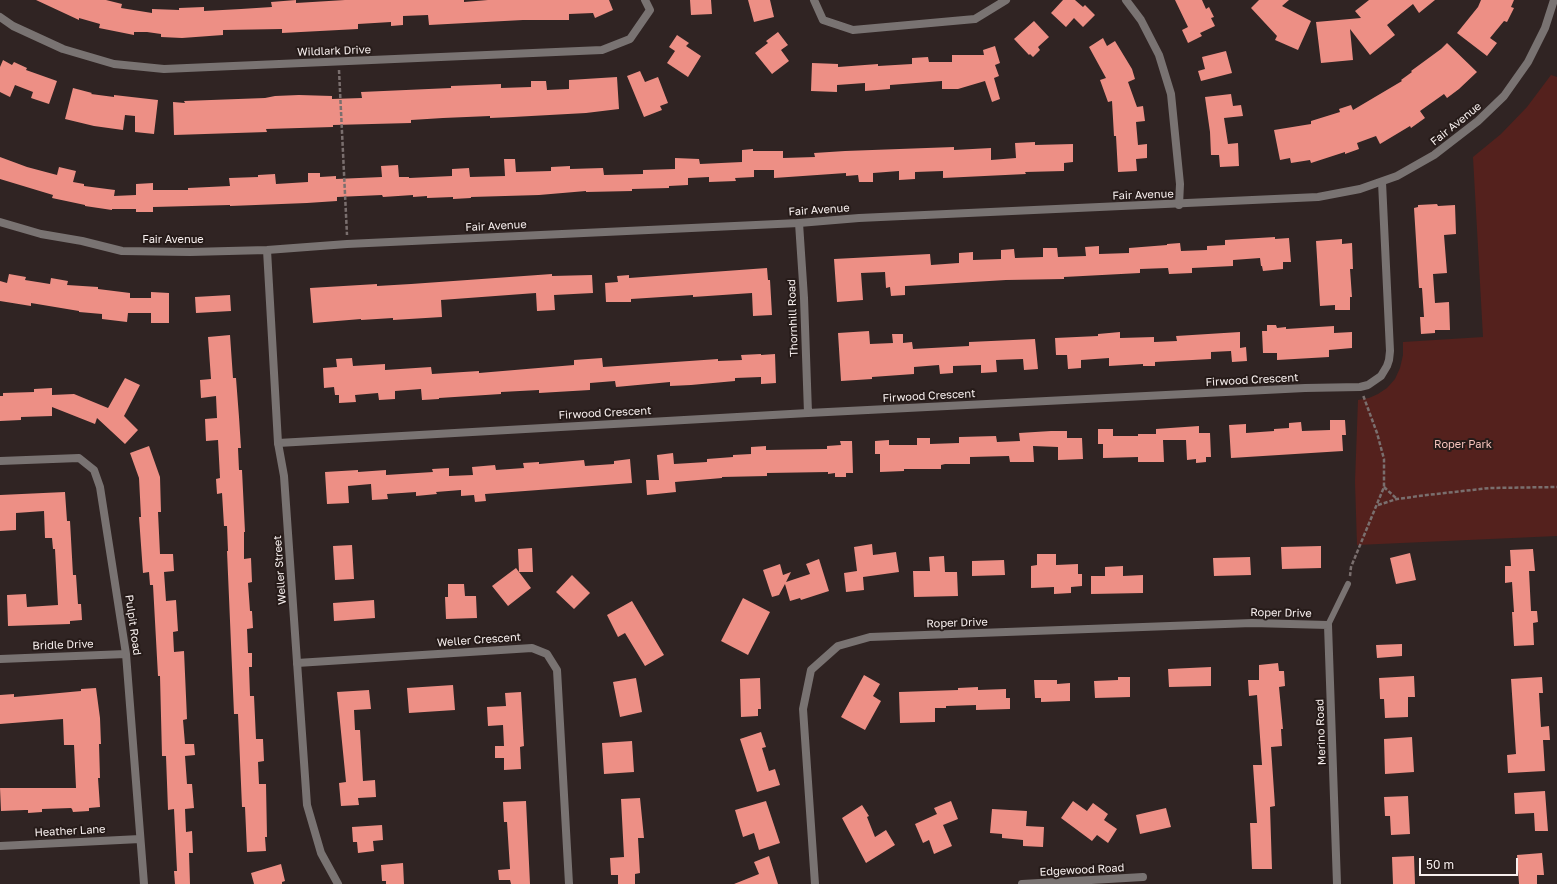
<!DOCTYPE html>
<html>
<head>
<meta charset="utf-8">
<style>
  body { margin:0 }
  #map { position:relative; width:1557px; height:884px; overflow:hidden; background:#302423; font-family:"Golos Text",sans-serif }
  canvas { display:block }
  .scale { position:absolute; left:1419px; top:858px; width:99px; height:18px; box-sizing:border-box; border:2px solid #f7efee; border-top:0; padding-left:5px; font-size:12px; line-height:14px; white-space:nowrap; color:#f7efee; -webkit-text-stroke:3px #261b19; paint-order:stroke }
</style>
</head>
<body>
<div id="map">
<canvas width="1557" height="884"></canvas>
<div class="scale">50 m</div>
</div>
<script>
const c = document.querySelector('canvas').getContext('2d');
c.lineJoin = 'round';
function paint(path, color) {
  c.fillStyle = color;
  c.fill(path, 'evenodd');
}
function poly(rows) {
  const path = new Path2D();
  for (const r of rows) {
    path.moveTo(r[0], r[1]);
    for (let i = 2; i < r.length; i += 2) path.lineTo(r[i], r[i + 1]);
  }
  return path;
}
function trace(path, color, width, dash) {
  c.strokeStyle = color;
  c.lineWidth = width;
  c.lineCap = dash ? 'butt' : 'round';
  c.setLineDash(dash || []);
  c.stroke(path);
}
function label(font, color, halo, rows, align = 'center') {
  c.font = font + ' "Golos Text",sans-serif';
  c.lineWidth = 4;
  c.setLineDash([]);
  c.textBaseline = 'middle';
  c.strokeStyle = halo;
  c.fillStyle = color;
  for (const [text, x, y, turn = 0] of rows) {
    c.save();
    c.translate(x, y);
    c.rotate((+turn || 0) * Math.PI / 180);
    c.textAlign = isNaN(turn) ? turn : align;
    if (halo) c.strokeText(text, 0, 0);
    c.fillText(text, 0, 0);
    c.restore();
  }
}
const green = poly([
  [1551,75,1557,77,1557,536,1357,545,1355,482,1358,400,1369,398,1378,394,1387,388,1395,379,1400,368,1403,355,1403,342,1483,337,1473,157,1501,134,1527,107]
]);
const building = poly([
  [36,0,106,0,122,4,121,8,152,13,152,9,179,10,179,8,204,7,204,11,241,9,272,7,271,2,296,0,296,3,345,0,464,0,464,2,488,0,609,0,613,10,595,18,593,13,569,14,569,20,523,20,429,25,428,15,403,16,403,25,391,26,391,22,358,24,358,29,282,33,282,29,223,30,223,35,182,38,161,37,161,34,147,32,134,32,134,35,99,28,100,24,79,18,79,20],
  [690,0,711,0,712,14,691,15],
  [748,0,770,0,774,17,754,22],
  [1063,0,1075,0,1083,7,1085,5,1095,15,1083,27,1074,18,1066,27,1051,13],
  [1175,0,1202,0,1206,9,1209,7,1214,17,1211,18,1215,26,1200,33,1202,36,1188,43,1182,30,1188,27],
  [1259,0,1289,0,1282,6,1311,21,1298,50,1275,40,1277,36,1251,8],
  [1369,0,1435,0,1419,13,1413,4,1387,25,1395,35,1370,55,1350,29,1353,60,1321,63,1316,22,1361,18,1355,11],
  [1481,0,1514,0,1511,7,1514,8,1507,22,1504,21,1490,38,1497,43,1487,56,1457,33,1478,7],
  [1034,21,1049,37,1038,47,1040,50,1033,57,1030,54,1029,55,1014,39],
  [778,32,788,45,781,50,789,61,772,74,755,53,768,43,766,41],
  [677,35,689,43,686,46,701,56,688,77,667,63,675,51,669,47],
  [1103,38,1107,46,1115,41,1132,69,1135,79,1128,82,1137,107,1143,106,1145,121,1136,122,1138,145,1147,144,1147,158,1136,159,1137,171,1118,172,1116,136,1114,136,1112,101,1108,102,1100,80,1106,78,1089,47],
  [1447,43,1477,72,1459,89,1447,98,1444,94,1420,111,1425,118,1411,128,1410,126,1380,144,1376,136,1357,143,1359,149,1345,154,1345,152,1311,163,1310,160,1291,163,1290,158,1280,160,1274,130,1311,124,1311,121,1340,112,1339,109,1351,105,1353,110,1402,81,1401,80,1412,72,1411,71,1441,49],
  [995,46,1000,63,995,65,999,76,994,78,1000,99,992,102,985,81,958,89,942,89,942,81,890,85,890,89,865,91,865,83,837,85,837,92,811,91,812,63,838,64,838,67,878,64,878,66,912,64,912,58,928,57,929,62,952,62,952,55,984,55,983,50],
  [1226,51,1232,73,1201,81,1198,71,1205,69,1202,57],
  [3,60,12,65,14,62,27,68,26,70,57,81,49,104,31,98,33,92,15,85,10,97,0,92,0,67],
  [640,71,645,82,658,77,668,103,660,106,662,110,644,117,627,76],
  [617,77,619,109,586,113,513,117,490,118,490,116,443,118,411,120,411,123,333,125,333,127,266,129,267,132,174,135,173,102,185,103,184,101,265,98,275,96,299,95,332,96,332,99,362,98,361,92,451,88,451,86,501,84,501,88,531,87,531,81,546,81,547,90,569,89,569,80],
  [73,88,92,93,91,94,114,97,114,95,158,100,154,134,135,132,135,116,125,115,123,130,94,126,65,119],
  [1231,94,1233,106,1241,105,1243,116,1224,118,1228,144,1238,143,1239,166,1220,167,1219,155,1211,155,1210,132,1205,97],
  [1035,142,1035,145,1073,144,1073,162,1064,163,1064,171,1025,172,1026,174,943,178,943,171,915,172,915,179,899,180,899,171,873,173,873,182,859,182,858,175,846,176,846,173,774,178,774,170,754,170,754,177,735,178,736,181,709,182,709,177,688,178,688,185,669,186,669,188,632,189,632,191,586,192,586,191,539,195,471,197,471,198,453,199,453,197,427,198,427,196,413,197,413,195,383,197,382,195,337,197,337,201,307,203,230,206,230,205,153,207,153,212,136,212,136,209,112,209,112,210,85,206,85,205,52,198,53,195,0,179,0,157,27,167,57,175,59,167,76,171,73,182,84,184,84,186,115,190,114,196,136,195,136,184,153,183,153,190,188,190,188,188,230,186,229,178,258,177,258,175,275,174,276,184,308,182,308,173,320,173,320,177,336,176,336,179,382,177,381,166,398,165,399,177,409,177,409,178,452,176,452,169,469,168,470,177,505,176,504,159,515,159,516,172,551,171,551,167,570,166,570,169,603,168,604,175,643,174,643,170,675,169,675,158,699,159,700,164,742,162,742,150,753,149,753,151,783,151,783,158,815,157,814,153,845,151,954,147,954,150,991,148,991,160,1016,158,1015,143],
  [1437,204,1438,206,1455,205,1456,234,1444,235,1447,273,1433,274,1435,303,1449,302,1450,330,1435,330,1435,333,1421,334,1420,317,1424,317,1422,288,1419,288,1414,208,1418,207,1418,205],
  [1275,237,1275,239,1289,238,1291,262,1283,262,1283,269,1263,271,1262,266,1261,266,1260,258,1233,260,1233,266,1192,268,1192,273,1169,274,1168,268,1140,269,1140,273,1064,277,1064,279,1006,280,906,286,905,286,905,295,891,296,890,287,886,288,885,272,861,273,863,300,837,302,834,259,930,254,931,265,959,263,959,253,973,252,973,260,1001,259,1001,250,1014,249,1015,258,1043,257,1043,248,1057,248,1058,257,1086,256,1085,247,1099,246,1099,254,1129,253,1129,248,1167,245,1167,244,1180,243,1181,251,1207,250,1207,246,1225,245,1225,240],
  [1342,239,1342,244,1352,243,1353,269,1350,269,1352,297,1350,297,1350,310,1335,310,1335,305,1320,306,1316,241],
  [767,268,768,280,770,280,772,315,753,316,752,293,693,297,693,295,631,299,631,302,606,302,605,283,618,282,617,276,629,275,629,278],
  [9,274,26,277,25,280,50,284,51,278,68,281,67,285,98,287,98,289,130,293,130,298,151,298,151,292,169,293,169,323,151,323,151,313,128,313,127,322,102,319,102,314,79,312,79,311,31,303,31,306,0,301,0,281,7,283],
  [552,274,552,276,592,275,593,293,554,295,555,310,537,311,536,293,441,300,442,317,393,320,393,318,361,320,361,319,313,323,310,288,377,284,377,286,411,284],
  [230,295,231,311,196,313,195,297],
  [1267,325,1276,325,1277,328,1286,327,1286,329,1334,326,1334,333,1352,332,1352,348,1329,350,1329,357,1277,360,1277,353,1263,353,1262,331,1267,331],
  [869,331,870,344,893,343,892,334,903,334,903,343,912,342,913,349,969,346,969,342,1035,339,1038,369,1024,370,1023,359,996,360,997,372,981,373,981,365,953,366,953,373,940,374,939,365,914,367,914,374,872,377,872,379,841,381,838,333],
  [1120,332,1120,338,1154,337,1154,342,1177,341,1176,336,1240,332,1240,348,1246,347,1247,361,1232,362,1231,351,1211,352,1211,359,1155,362,1155,366,1143,366,1143,364,1109,366,1109,358,1081,360,1081,368,1068,369,1067,355,1056,355,1055,338,1098,336,1098,334],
  [230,335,233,378,236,378,239,417,241,448,238,448,239,470,242,470,245,532,244,532,244,559,251,558,252,582,248,583,250,611,252,611,253,628,247,629,248,653,252,653,252,667,249,667,250,696,254,696,256,739,263,739,264,761,258,762,259,784,266,784,267,837,265,837,266,851,247,852,245,807,242,807,238,714,234,714,227,551,228,551,227,526,224,526,222,493,217,494,216,479,220,478,218,440,206,441,205,419,217,418,216,396,201,398,200,380,211,379,208,337],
  [761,354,761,355,775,354,776,383,761,384,761,377,735,378,735,381,691,385,670,386,670,382,616,387,615,381,590,383,590,390,539,393,539,390,501,392,501,394,439,398,439,399,422,400,421,389,395,391,395,399,379,400,378,393,355,395,356,402,339,403,339,395,335,395,334,387,324,388,323,368,337,367,336,359,352,358,353,366,385,364,385,370,431,367,432,374,479,371,479,373,574,365,574,360,602,358,603,367,718,359,718,361,742,360,741,355],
  [125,378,140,385,124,416,138,430,125,444,97,418,95,424,52,407,52,416,21,417,21,420,0,421,0,396,3,396,3,393,34,392,34,389,52,388,52,395,74,394,108,408],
  [1330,420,1345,420,1346,435,1342,435,1343,451,1231,458,1229,425,1246,424,1246,433,1274,431,1274,429,1289,428,1289,423,1301,422,1302,431,1330,430],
  [1199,426,1199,433,1210,433,1211,457,1206,457,1206,462,1196,463,1196,459,1187,460,1186,440,1163,440,1164,462,1138,462,1138,457,1103,458,1103,444,1098,444,1098,429,1113,429,1113,436,1138,436,1138,434,1156,434,1156,429],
  [1051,431,1067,431,1067,438,1082,438,1083,459,1058,460,1058,447,1033,446,1034,462,1010,462,1009,456,970,457,970,464,945,464,941,465,941,469,904,469,904,471,880,472,880,454,875,454,875,441,889,440,889,445,917,445,917,438,930,438,930,444,959,443,959,437,996,436,997,442,1020,441,1019,433],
  [840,441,852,441,853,473,846,473,846,477,835,477,835,473,828,474,828,472,767,473,767,476,722,477,722,478,675,482,676,492,647,495,646,480,659,480,657,455,673,453,674,464,707,462,707,459,733,457,733,455,751,454,751,447,766,446,766,450,827,449,827,446,841,445],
  [149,446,160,477,161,512,158,512,160,554,173,554,174,571,164,572,166,601,176,600,178,631,173,632,174,652,184,651,187,719,183,720,185,744,194,744,195,755,185,756,187,784,192,784,194,808,185,809,186,832,192,831,193,853,189,853,190,884,175,884,174,871,177,871,174,809,168,810,166,756,162,756,160,676,158,676,153,585,150,585,149,572,143,573,139,517,141,517,139,478,130,453],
  [630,459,632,483,485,494,486,501,475,502,474,495,461,496,461,490,436,492,437,494,416,496,416,492,387,494,388,499,372,500,371,484,348,486,349,503,327,504,325,472,358,470,358,472,386,470,386,475,433,472,432,469,449,468,449,476,473,475,472,467,495,465,496,470,524,468,523,463,539,462,539,464,584,460,585,466,614,464,614,461],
  [65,492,67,521,70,521,73,575,76,575,78,604,81,604,82,620,70,621,70,624,8,626,7,595,26,594,27,607,58,605,55,549,53,549,52,538,45,538,44,511,16,513,16,530,0,531,0,495],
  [872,544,873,555,896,552,899,572,863,577,864,590,846,592,844,573,857,571,854,547],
  [352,545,354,579,335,580,333,546],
  [1321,546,1321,568,1282,569,1281,547],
  [532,548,533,572,519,572,531,588,508,606,492,586,516,568,519,572,518,549],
  [1533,549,1535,571,1529,571,1531,611,1537,611,1538,622,1533,623,1534,645,1514,646,1512,612,1514,612,1512,582,1505,583,1505,566,1511,566,1510,550],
  [1410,553,1416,580,1396,584,1390,558],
  [1037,554,1056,554,1056,565,1078,564,1078,574,1082,574,1082,586,1071,587,1071,593,1054,594,1054,587,1031,588,1031,566,1037,565],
  [944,556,945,572,957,572,958,596,914,597,913,571,930,571,929,557],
  [1250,557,1251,575,1214,576,1213,558],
  [819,559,829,591,801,600,800,598,790,601,785,584,779,595,772,597,763,570,780,564,783,575,791,572,786,582,810,574,806,564],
  [1004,560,1005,575,972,576,972,561],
  [1123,566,1123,576,1143,575,1143,593,1091,594,1091,576,1105,576,1105,567],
  [572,575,590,593,574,609,556,592],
  [448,584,464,584,465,596,476,596,477,618,446,619,445,597,448,597],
  [743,598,770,612,748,655,721,641],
  [374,600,375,618,334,621,333,603],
  [632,601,664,655,645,666,625,633,618,637,607,615],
  [1402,644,1402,656,1377,658,1376,645],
  [1278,663,1279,671,1284,671,1285,686,1279,687,1283,729,1281,729,1282,746,1271,747,1275,806,1270,807,1272,869,1252,869,1250,823,1257,823,1253,765,1262,765,1257,695,1249,696,1248,680,1259,680,1259,665],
  [1211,667,1211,686,1169,687,1168,669],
  [864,675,880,684,873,696,881,701,865,730,841,717],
  [1414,676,1415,697,1408,697,1408,717,1385,718,1384,699,1380,699,1379,678],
  [1118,677,1130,677,1130,697,1095,698,1094,681,1118,680],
  [1542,677,1543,693,1539,693,1541,727,1549,726,1550,740,1543,740,1545,771,1508,773,1507,755,1516,754,1511,679],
  [636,678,642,712,620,717,613,682],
  [760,678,761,709,758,709,758,716,741,717,740,679],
  [1034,680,1057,680,1057,684,1070,683,1070,701,1041,702,1041,698,1035,698],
  [453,685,455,710,409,713,407,688],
  [978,687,978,690,1006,689,1006,698,1010,698,1010,709,976,710,976,705,946,706,946,708,935,708,935,722,900,723,899,692,958,690,958,688],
  [96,688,100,718,101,744,99,744,100,778,98,778,100,807,89,808,89,811,73,812,72,809,71,808,42,809,42,812,28,813,28,810,25,810,1,811,0,788,76,788,74,745,64,745,63,719,0,724,0,695,14,694,14,697,38,695,81,691,81,689],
  [369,690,371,709,354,710,355,730,360,730,363,781,375,780,376,797,358,798,359,805,341,806,339,783,346,782,337,692],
  [521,692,524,746,520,747,521,769,504,770,504,758,495,758,495,746,504,746,503,725,488,726,487,707,506,706,505,693],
  [761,732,766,747,762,748,769,771,775,769,780,785,757,792,740,739],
  [1412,737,1414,772,1385,774,1384,739],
  [632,741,634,772,604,774,602,743],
  [1545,791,1548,831,1535,831,1534,813,1515,814,1514,793],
  [1408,796,1410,834,1391,835,1390,816,1385,816,1384,797],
  [640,798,644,838,638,838,640,873,635,874,635,884,618,884,618,875,611,875,610,858,624,857,621,799],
  [526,801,530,884,511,884,510,880,499,880,498,870,510,869,507,822,504,822,503,802],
  [766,801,780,843,759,850,754,833,743,837,735,810],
  [951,801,958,819,943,825,952,846,934,854,929,840,923,843,915,824,937,814,934,808],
  [1073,801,1087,811,1093,803,1108,814,1104,820,1117,829,1108,843,1097,835,1092,841,1061,818],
  [862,805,869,816,867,817,875,837,886,830,895,845,866,863,842,818],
  [1166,808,1171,827,1140,834,1136,815],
  [992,809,1027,811,1026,826,1044,827,1043,847,1023,846,1023,840,1002,838,1002,834,990,833],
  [382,825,383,840,373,841,374,851,358,853,357,842,353,842,352,827],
  [1542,853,1544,875,1537,875,1537,884,1519,884,1517,855],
  [769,856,778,884,734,884,759,874,754,862],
  [1414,856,1415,884,1393,884,1392,857],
  [403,863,404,884,386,884,386,881,382,881,381,865],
  [281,864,285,881,282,882,282,884,254,884,251,873]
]);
const path = poly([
  [339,70,347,235],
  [1384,487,1397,499],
  [1378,505,1397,499,1427,495,1490,488,1557,487],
  [1350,576,1351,567,1384,487,1384,459,1377,433,1363,395]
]);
const service = poly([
  [1328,625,1348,584]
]);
const minor = poly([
  [814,0,823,20,853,30,975,19,1006,0],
  [1126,0,1141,20,1159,55,1171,94,1180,184,1179,205],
  [0,17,13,26,63,49,114,64,164,69,602,50,630,39,650,10,645,0],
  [799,223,804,298,808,413],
  [278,443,808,413,1305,388,1360,387,1368,385,1381,376,1387,366,1389,360,1390,351,1382,182],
  [0,461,79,458,94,470,100,487,126,654,144,884],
  [0,659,126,654],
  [297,663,532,648,547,654,557,670,569,884],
  [0,846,140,839],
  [815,884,803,709,811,670,838,646,870,637,1252,623,1328,625,1337,884],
  [1022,884,1143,877]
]);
const tertiary = poly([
  [0,222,41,234,82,241,122,251,190,252,267,250,347,244,799,223,859,218,1318,197,1360,189,1397,176,1434,155,1478,121,1504,96,1528,62,1545,28,1554,0],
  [267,250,278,443,284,476,307,805,321,853,338,884]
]);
const streetNames = [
  ["Wildlark Drive",334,51,-2],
  ["Fair Avenue",1456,124,-39],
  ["Fair Avenue",1143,195,-2],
  ["Fair Avenue",819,210,-4],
  ["Fair Avenue",496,226,-3],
  ["Fair Avenue",173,240],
  ["Thornhill Road",793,318,-92],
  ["Firwood Crescent",1252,380,-3],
  ["Firwood Crescent",929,396,-3],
  ["Firwood Crescent",605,413,-3],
  ["Weller Street",280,570,-94],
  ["Roper Drive",1281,613,1],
  ["Roper Drive",957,623,-2],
  ["Pulpit Road",133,625,82],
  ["Weller Crescent",479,640,-4],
  ["Bridle Drive",63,645,-2],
  ["Merino Road",1321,732,-92],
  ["Heather Lane",70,831,-3],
  ["Edgewood Road",1082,870,-3]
];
const parkNames = [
  ["Roper Park",1463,445]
];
paint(green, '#54211d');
paint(building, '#ed8f85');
trace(path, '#7a6f6e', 2.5, [4, 2]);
trace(service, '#797372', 6);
trace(minor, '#797372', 8);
trace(tertiary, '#797372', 8);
label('11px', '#f7efee', '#261b19', streetNames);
label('11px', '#f5c3bc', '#261b19', parkNames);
</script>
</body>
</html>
